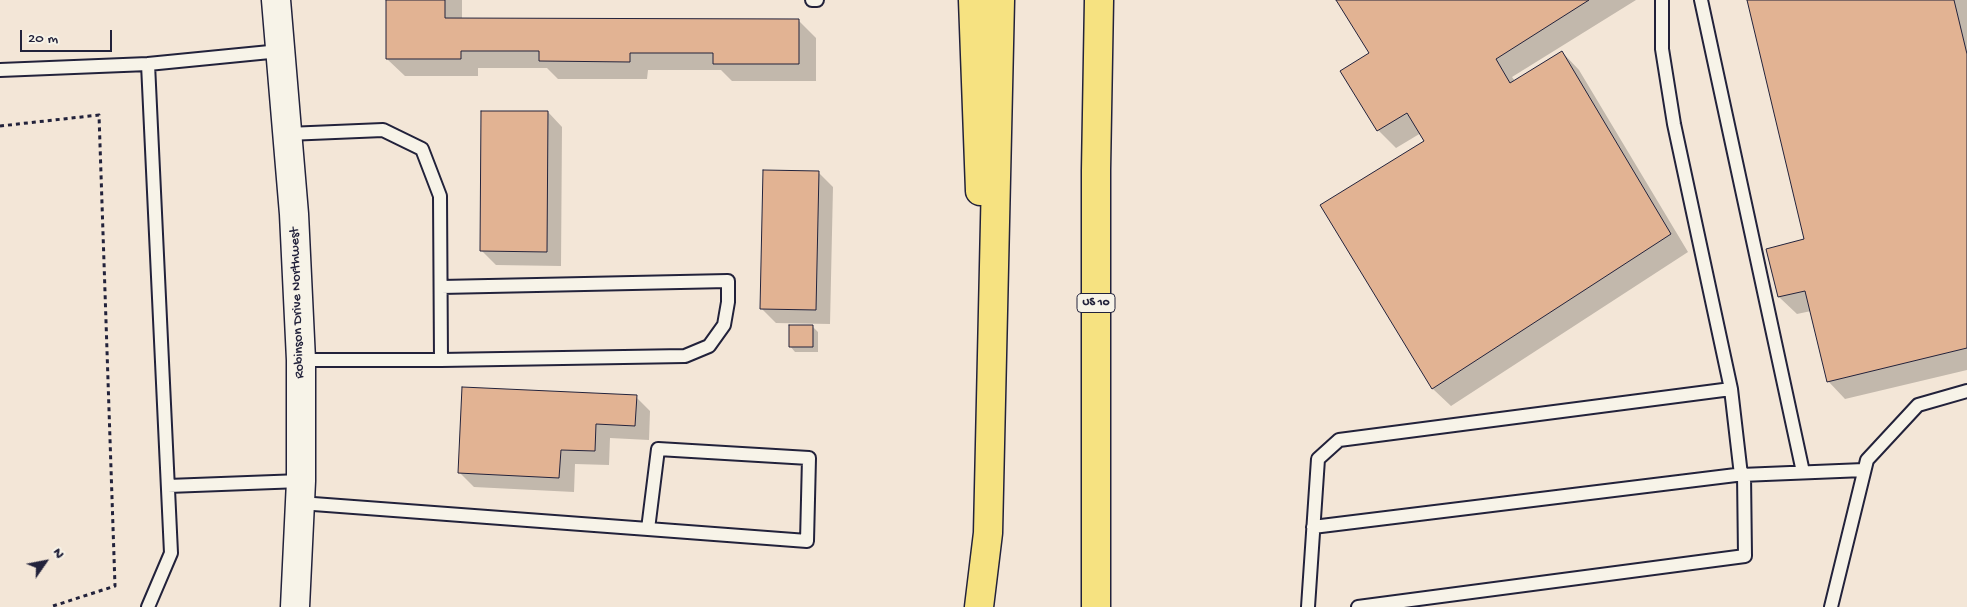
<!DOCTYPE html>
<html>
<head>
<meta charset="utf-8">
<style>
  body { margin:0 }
  #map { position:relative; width:1967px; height:607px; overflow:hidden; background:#f3e6d7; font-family:"Gochi Hand",sans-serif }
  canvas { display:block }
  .north { position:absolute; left:20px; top:537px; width:50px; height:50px; -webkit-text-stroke:4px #f7f3e8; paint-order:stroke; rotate:57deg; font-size:14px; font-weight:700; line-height:20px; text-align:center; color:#22223b }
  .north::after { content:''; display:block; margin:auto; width:18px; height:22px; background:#22223b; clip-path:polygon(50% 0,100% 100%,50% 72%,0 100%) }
  .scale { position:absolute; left:20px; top:30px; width:92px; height:22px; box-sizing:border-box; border:2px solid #22223b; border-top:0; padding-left:6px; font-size:15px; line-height:18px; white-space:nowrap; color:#22223b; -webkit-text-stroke:4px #f7f3e8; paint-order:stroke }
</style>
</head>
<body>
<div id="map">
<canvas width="1967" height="607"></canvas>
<div class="north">N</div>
<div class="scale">20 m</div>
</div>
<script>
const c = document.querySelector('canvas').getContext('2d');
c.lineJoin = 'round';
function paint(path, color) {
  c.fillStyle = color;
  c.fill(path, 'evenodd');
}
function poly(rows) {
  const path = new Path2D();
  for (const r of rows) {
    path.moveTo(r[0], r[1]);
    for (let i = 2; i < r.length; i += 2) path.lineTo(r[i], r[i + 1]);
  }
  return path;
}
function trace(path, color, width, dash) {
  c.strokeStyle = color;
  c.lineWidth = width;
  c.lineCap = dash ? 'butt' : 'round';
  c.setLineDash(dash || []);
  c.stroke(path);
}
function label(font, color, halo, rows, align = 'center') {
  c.font = font + ' "Gochi Hand",sans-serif';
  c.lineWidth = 4;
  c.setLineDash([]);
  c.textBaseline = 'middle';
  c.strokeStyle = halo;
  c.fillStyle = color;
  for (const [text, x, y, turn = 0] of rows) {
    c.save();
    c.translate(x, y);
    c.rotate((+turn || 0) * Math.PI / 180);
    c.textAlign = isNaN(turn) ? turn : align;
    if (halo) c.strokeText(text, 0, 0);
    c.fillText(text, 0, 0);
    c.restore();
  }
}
const shadow = poly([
  [387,0,462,0,462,20,798,20,816,38,816,81,732,81,721,70,648,70,647,79,558,79,547,68,478,68,478,76,405,76,387,59],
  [1338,0,1636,0,1512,77,1515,81,1562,52,1579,70,1688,252,1451,406,1433,389,1321,205,1426,142,1421,133,1396,148,1378,130,1342,71,1371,53],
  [1748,0,1967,0,1967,370,1845,399,1828,381,1811,311,1797,314,1779,297,1805,240],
  [548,112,562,127,561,266,496,265,481,250],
  [818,172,833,187,830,324,776,323,762,309],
  [813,327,818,332,818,352,795,352,790,346],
  [636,397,650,411,649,440,610,438,609,465,575,464,574,492,474,487,459,472]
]);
const building = poly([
  [386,0,445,0,445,18,799,19,799,64,713,64,713,53,630,53,630,62,539,61,539,51,461,51,461,59,386,59,386,0],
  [1336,0,1589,0,1496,59,1510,83,1562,51,1671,234,1432,389,1320,205,1424,141,1407,113,1377,131,1340,71,1369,53,1336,0],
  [1747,0,1954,0,1967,54,1967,348,1827,382,1805,291,1778,297,1766,249,1804,239,1747,0],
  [481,111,548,111,547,252,480,251,481,111],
  [763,170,819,171,816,310,760,309,763,170],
  [789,325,813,325,813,347,789,347,789,325],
  [462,387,637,395,635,426,596,424,595,451,561,450,559,478,458,473,462,387]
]);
const path = poly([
  [0,126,99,115,115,586,50,607]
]);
const service = poly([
  [812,0,817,0],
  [1701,0,1803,472],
  [148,64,280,51],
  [0,70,148,64,171,553,148,607],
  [287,134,383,130,422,149,440,196,441,360,301,360],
  [441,360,685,356,709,346,724,325,728,302,728,281,441,287],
  [1731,389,1741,475,1864,470],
  [168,486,301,481],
  [300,503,648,529,807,541,809,458,658,449,648,529],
  [1313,527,1744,474,1745,556,1358,607],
  [1308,607,1318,459,1339,440,1731,389,1674,124,1662,49,1662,0],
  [1831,607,1867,460,1918,405,1967,391]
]);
const tertiary = poly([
  [276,0,294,214,301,360,301,481,295,607]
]);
const motorway = poly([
  [973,0,980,191],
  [979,607,988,533,1000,0],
  [1096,607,1096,170,1099,0]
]);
const shields = [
  [1096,303,38]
];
const shieldNames = [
  ["US 10",1096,303]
];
const streetNames = [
  ["Robinson Drive Northwest",298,303,-92]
];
paint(shadow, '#0003');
paint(building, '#e2b393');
trace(building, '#22223b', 1);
trace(service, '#22223b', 16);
trace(tertiary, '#22223b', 31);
trace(motorway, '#22223b', 31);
trace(path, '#22223b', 3, [4, 4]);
trace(service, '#f7f3e8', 12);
trace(tertiary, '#f7f3e8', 28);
trace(motorway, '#f6e281', 28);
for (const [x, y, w] of shields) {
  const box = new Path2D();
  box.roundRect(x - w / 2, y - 9.5, w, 19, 4);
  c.fillStyle = '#f7f3e8';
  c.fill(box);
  trace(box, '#22223b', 1);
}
label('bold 12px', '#22223b', null, shieldNames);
label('14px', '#22223b', '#f7f3e8', streetNames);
</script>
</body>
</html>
